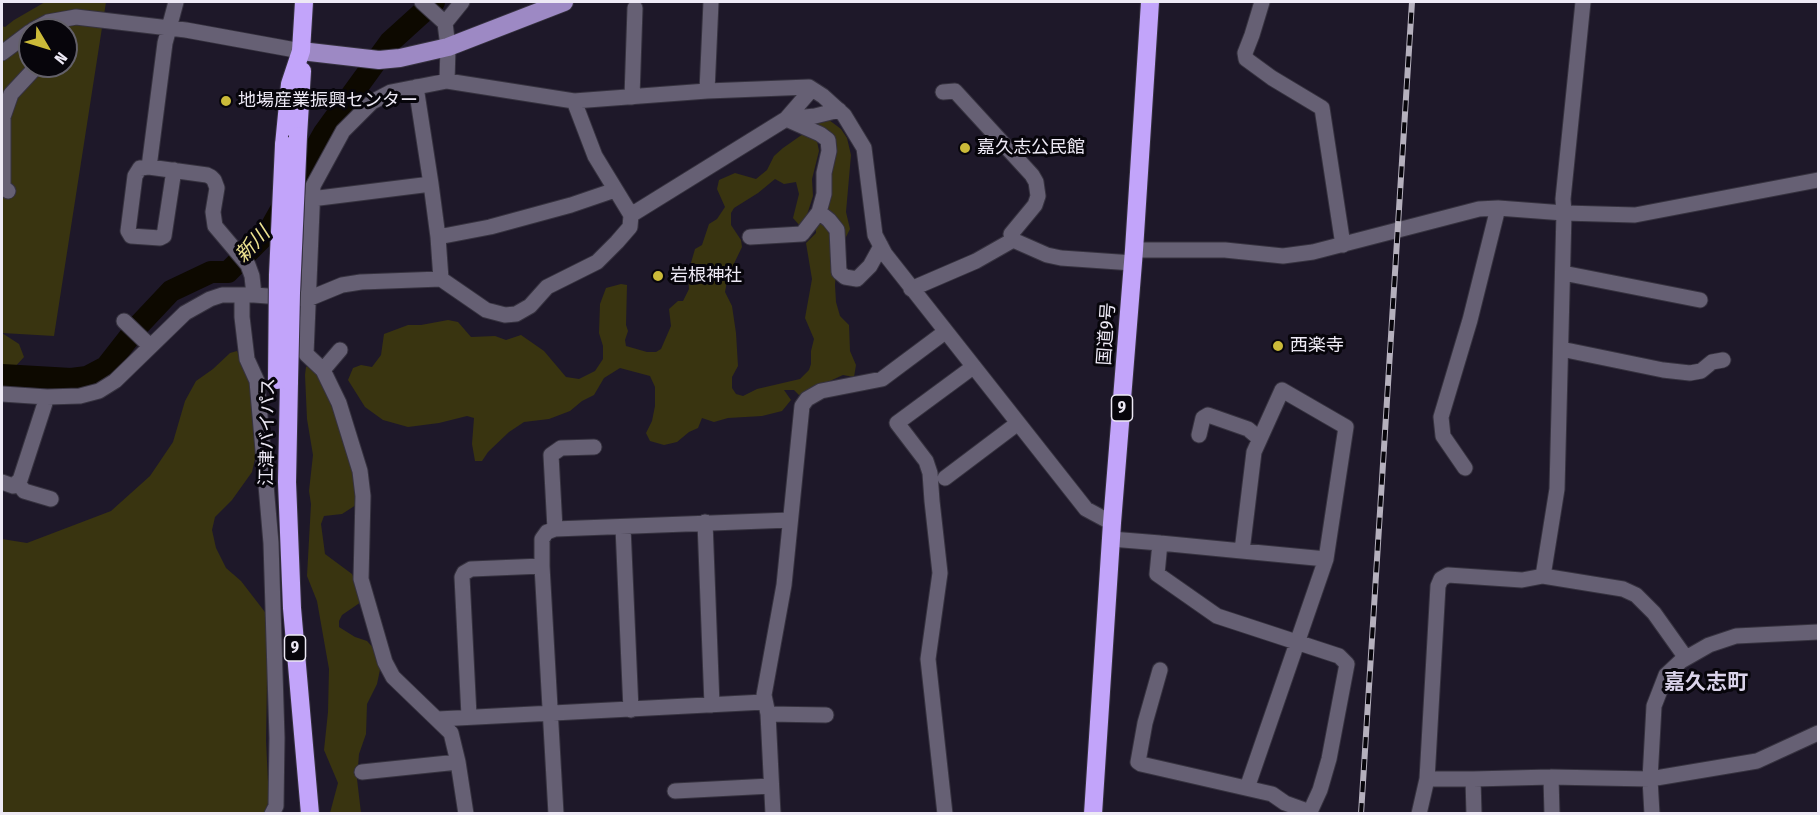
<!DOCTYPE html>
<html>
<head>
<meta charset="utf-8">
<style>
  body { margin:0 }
  #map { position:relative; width:1820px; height:815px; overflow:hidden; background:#1e1829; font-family:"Fira Sans Condensed",sans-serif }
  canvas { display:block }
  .frame { position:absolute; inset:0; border:3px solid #ede9f5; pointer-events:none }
  .north { position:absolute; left:18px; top:18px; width:60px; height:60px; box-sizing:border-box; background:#07050b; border:2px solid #636069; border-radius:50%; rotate:128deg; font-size:16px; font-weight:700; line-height:24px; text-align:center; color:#ede9f5 }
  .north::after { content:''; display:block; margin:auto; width:21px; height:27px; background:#cbba39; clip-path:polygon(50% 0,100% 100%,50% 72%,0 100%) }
</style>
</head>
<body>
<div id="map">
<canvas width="1820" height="815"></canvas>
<div class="frame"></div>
<div class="north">N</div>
</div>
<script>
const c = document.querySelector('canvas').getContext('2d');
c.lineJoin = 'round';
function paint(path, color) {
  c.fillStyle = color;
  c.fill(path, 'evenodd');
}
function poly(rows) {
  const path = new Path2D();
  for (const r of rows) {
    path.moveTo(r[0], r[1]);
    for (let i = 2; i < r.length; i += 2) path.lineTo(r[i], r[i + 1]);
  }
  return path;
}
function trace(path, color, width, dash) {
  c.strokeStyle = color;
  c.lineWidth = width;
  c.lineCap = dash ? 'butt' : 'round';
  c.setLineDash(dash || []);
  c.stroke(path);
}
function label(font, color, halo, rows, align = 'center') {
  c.font = font + ' "Fira Sans Condensed","Noto Sans JP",sans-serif';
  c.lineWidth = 6;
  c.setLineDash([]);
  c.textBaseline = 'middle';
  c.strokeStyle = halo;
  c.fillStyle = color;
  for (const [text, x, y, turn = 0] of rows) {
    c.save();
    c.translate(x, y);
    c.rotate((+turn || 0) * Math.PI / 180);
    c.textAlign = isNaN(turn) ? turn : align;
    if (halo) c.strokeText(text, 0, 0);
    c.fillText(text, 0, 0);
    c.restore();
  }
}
const green = poly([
  [45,2,106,2,54,336,2,333,19,344,24,357,13,369,2,370,2,26,5,27,14,20],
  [30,30,66,30,66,66,30,66],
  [819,119,829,120,841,129,847,138,851,155,846,212,850,229,837,255,835,285,836,302,840,316,849,325,850,351,856,365,854,377,843,375,799,395,794,390,784,390,791,400,782,411,762,416,728,418,714,422,702,418,698,428,689,432,677,442,664,445,650,441,646,433,652,421,655,406,655,387,650,376,620,368,604,378,594,395,582,401,570,411,549,419,524,422,509,432,488,452,482,461,475,461,472,444,474,418,467,416,439,423,408,427,383,420,365,407,348,380,353,368,361,365,372,367,381,355,384,334,408,325,421,325,448,320,458,322,471,337,495,336,506,340,521,335,544,351,566,377,579,379,595,371,603,359,603,346,599,333,600,304,606,288,621,284,627,285,626,325,628,331,625,340,626,346,647,352,656,352,661,349,671,326,669,309,678,301,683,301,689,289,688,273,695,249,702,245,709,224,717,219,725,207,717,189,719,180,735,173,756,179,767,170,774,156,783,148,803,134,817,141,819,151,812,179,813,196,806,218,800,226,793,218,799,194,796,182,784,184,775,179,758,193,734,208,731,213,731,225,741,240,742,247,728,276,725,292,732,306,736,333,738,366,732,377,732,388,736,394,743,396,757,389,800,379,809,370,811,364,811,351,814,339,805,318,812,279,806,243,816,233,816,223,830,182,817,125],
  [237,351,252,386,257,450,252,472,232,500,215,517,212,530,216,548,226,568,241,581,268,616,266,741,269,801,264,813,2,813,2,539,27,543,111,511,150,476,173,442,185,401,196,381,213,369,230,353],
  [309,365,326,384,331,405,346,440,358,476,356,505,342,514,324,516,321,524,325,554,352,574,360,592,361,602,342,615,339,621,339,627,355,637,367,641,377,652,381,665,377,684,367,704,366,734,359,754,357,779,361,813,330,813,338,783,324,750,328,712,329,669,317,601,307,576,311,504,309,491,313,455,307,419,305,375,306,367]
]);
const river = poly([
  [2,375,71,379,87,377,106,367,138,326,171,291,211,272,228,272,269,231,324,133,390,42,434,2]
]);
const minor = poly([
  [422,2,445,23],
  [1262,2,1252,35,1245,53,1246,59,1272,78,1322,108,1343,245],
  [33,30,48,22,76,17,186,30,301,51],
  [2,53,30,32],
  [447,81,448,47,445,23,462,2],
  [416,87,431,184],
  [707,91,711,2],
  [943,92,955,91,1032,175,1036,182,1038,196,1035,205,1011,234,1013,240],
  [632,97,635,8],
  [574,101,595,156,631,215,786,119,815,116,839,110],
  [149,167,165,43,176,2],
  [174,170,164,236,160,238,131,236,128,231,135,176,140,168,149,167,207,175,211,177,214,180,217,188,213,212,215,226,248,265,252,276,254,295],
  [8,191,3,187,3,117,11,94,37,66],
  [311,199,431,184,438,237,490,227,571,205,615,190],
  [819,212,829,220,837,230,839,272,845,277,857,279,870,266,881,246],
  [750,237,802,234,819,212,824,194,824,173,829,151,828,140,820,134,786,119,812,89],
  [1134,250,1225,250,1283,256,1313,252,1479,209,1498,208,1564,213,1635,215,1818,180],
  [1563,273,1700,300],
  [441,279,486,310,505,315,516,314,530,306,547,287,597,262,617,242,630,227,631,215],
  [911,289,976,261,1013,240,1047,255,1061,258,1133,263],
  [242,296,242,317,247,359,257,381,271,543,277,738,276,806,272,814],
  [124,321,150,346],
  [1561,349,1663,370,1690,373,1701,371,1712,362,1723,360],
  [323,370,340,350],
  [2,394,47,397,80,396,99,391,115,381,185,313,210,299,222,295,254,295,308,299,342,285,361,282,441,279,438,237],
  [1199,435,1203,418,1208,415,1248,429,1260,439],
  [1465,468,1443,436,1441,417,1470,320,1498,208],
  [945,478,1018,423],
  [2,482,13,486,20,480,47,397],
  [18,483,24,491,51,499],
  [705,522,712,705],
  [623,527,631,710],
  [555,529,551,455,561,448,594,447],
  [1111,539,1160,543,1242,551,1326,559,1346,427,1282,390,1254,452,1242,551],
  [1160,543,1157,574,1217,616,1339,656,1347,664,1329,759,1320,790,1309,814],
  [1543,576,1623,589,1636,595,1654,613,1686,658],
  [1160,670,1145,723,1138,762,1141,764,1272,794,1285,803,1310,812],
  [768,714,826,715],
  [469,716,462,577,464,573,471,569,542,566],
  [438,719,764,702],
  [362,772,458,762],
  [1551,777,1552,814],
  [1427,779,1438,586,1441,579,1448,575,1522,580,1543,576,1557,489,1564,213,1563,199,1583,2],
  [1247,788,1326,559],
  [675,791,771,786],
  [466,814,458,762,451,733,393,677,385,662,361,579,363,496,360,471,339,403,323,370,306,354,313,186,343,131,372,102,391,92,447,81,574,101,707,91,809,87,823,96,844,115,864,148,875,235,885,254,1086,509,1112,523],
  [556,814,542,566,542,539,547,532,555,529,790,520],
  [773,814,768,714,764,695,784,585,802,406,807,399,821,391,882,379,945,332],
  [945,814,928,659,940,573,932,501,930,473,926,461,897,423,973,367],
  [1419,814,1427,779,1473,779],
  [1474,814,1473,779,1551,777,1650,779,1757,761,1818,733],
  [1652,814,1650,779,1654,706,1666,675,1681,661,1709,645,1736,636,1818,632]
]);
const major = poly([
  [301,51,379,60,400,58,448,47,564,2]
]);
const highway = poly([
  [298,136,302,71],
  [284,145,290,84,301,51,304,2],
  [289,381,287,482,292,608,310,814],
  [1093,814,1112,523,1134,250,1150,2]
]);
const rail = poly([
  [1361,814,1412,2]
]);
const highwayBridge = poly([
  [277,380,278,275,284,145],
  [289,381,291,293,298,136]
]);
const markers = [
  [226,101,6,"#cbba39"],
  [965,148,6,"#cbba39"],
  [658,276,6,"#cbba39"],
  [1278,346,6,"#cbba39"]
];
const shields = [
  [1122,408,21],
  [295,648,21]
];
const shieldNames = [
  ["9",1122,408],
  ["9",295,648]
];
const poiNames = [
  ["地場産業振興センター",238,101],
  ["嘉久志公民館",977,148],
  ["岩根神社",670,276],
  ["西楽寺",1290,346]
];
const streetNames = [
  ["国道9号",1107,334,-86],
  ["江津バイパス",268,432,-89]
];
const waterNames = [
  ["新川",253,245,-47]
];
const quarterNames = [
  ["嘉久志町",1706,683]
];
paint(green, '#393410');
trace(river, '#0d0900', 22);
trace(minor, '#36323f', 17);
trace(major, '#36323f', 20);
trace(highway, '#36323f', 20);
trace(minor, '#666074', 15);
trace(major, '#9d89c4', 18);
trace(highway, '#c2a4fa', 18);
trace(rail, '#b5b0bd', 6);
trace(rail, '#07050b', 4, [11]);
trace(highwayBridge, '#36323f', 20, []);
trace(highwayBridge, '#c2a4fa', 18);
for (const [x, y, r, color] of markers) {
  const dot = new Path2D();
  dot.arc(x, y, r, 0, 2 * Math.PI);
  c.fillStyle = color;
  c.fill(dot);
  trace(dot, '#07050b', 2);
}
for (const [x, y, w] of shields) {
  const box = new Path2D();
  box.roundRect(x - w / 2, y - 13, w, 26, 4.5);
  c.fillStyle = '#07050b';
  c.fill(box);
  trace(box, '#ede9f5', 1.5);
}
label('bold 16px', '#ede9f5', null, shieldNames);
label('18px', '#ede9f5', '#07050b', poiNames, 'left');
label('18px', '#ede9f5', '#07050b', streetNames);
label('italic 20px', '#eee391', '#07050b', waterNames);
label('bold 21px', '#dad3ea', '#07050b', quarterNames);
</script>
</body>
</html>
